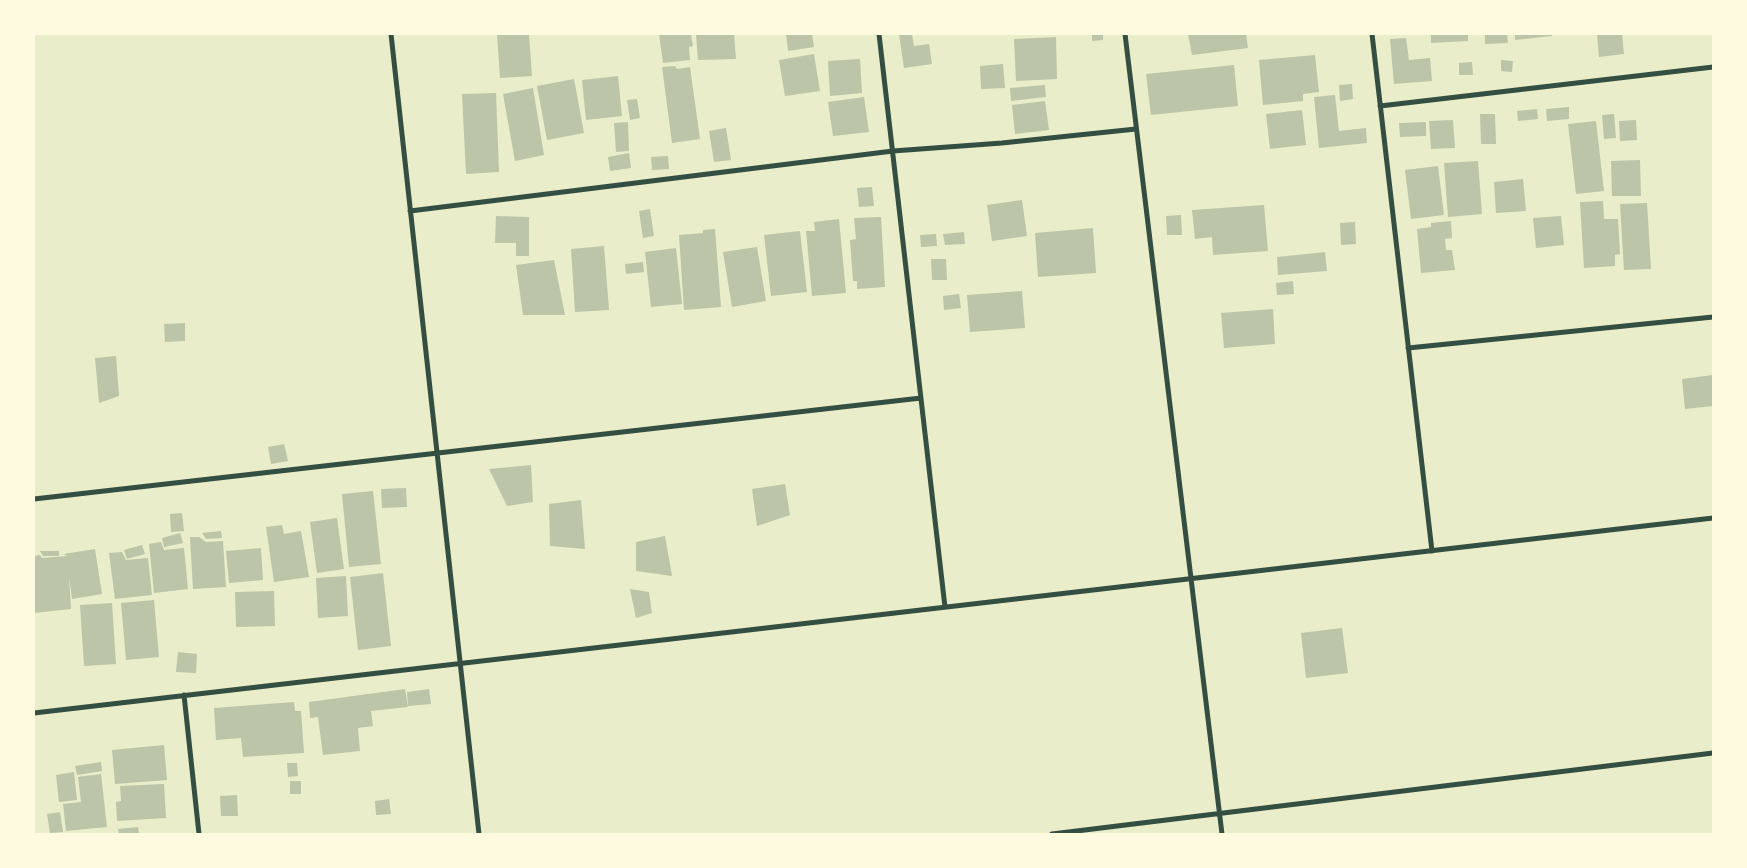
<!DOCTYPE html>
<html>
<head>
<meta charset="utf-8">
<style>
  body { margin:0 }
  #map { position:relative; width:1747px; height:868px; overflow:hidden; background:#e9edc9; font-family:"Fira Sans Condensed",sans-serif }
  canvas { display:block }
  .frame { position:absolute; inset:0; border:35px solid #fefae0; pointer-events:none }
</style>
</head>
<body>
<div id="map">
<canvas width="1747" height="868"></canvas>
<div class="frame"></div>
</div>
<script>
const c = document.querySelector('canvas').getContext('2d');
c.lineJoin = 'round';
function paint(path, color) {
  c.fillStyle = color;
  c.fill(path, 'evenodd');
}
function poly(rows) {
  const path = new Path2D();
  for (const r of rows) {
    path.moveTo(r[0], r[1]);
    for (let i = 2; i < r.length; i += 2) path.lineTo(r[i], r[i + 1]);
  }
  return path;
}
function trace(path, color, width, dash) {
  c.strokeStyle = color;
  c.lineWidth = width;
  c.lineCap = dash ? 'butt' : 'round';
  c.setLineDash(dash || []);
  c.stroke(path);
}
const building = poly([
  [497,34,529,34,532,76,500,78],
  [659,34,691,34,693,46,689,47,690,60,663,63],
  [696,34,734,34,736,59,698,60],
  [786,34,812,34,814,47,788,51],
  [899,34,912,34,914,46,929,44,932,64,904,68],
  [1092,34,1103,34,1103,40,1092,41],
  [1188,34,1246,34,1248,48,1192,55],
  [1431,34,1468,34,1468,41,1431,43],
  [1485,34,1507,34,1508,43,1485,44],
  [1515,34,1552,34,1552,36,1515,40],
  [1597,34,1622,34,1624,54,1599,57],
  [1056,37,1057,79,1016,81,1014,39],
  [1406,38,1409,60,1430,58,1432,81,1394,84,1390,39],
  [814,54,820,91,785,96,779,60],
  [1315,55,1319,92,1303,94,1303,101,1263,105,1259,60],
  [860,59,862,93,830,96,828,61],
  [1501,60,1513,61,1512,72,1501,71],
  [1472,62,1473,75,1459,75,1459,63],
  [1003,64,1005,88,981,89,980,66],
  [1234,65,1238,106,1151,115,1146,74],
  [675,66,677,69,690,67,700,139,672,143,662,67],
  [618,76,622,116,586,120,582,80],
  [574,79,584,133,547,140,537,86],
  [1352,84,1353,99,1340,101,1339,85],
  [1045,85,1046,97,1011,101,1010,88],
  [533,88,544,155,515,161,503,94],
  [496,93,499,172,466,174,462,94],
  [1335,95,1339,131,1366,128,1367,143,1319,148,1314,97],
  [864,97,869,132,833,136,828,102],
  [637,99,640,118,630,120,627,100],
  [1045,101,1049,130,1015,134,1012,105],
  [1569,107,1569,119,1547,121,1546,109],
  [1537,109,1538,119,1518,121,1517,111],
  [1302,110,1306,145,1270,149,1266,114],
  [1480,114,1495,114,1496,144,1481,144],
  [1614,114,1616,138,1604,139,1602,115],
  [1453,120,1455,148,1431,149,1429,121],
  [1636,120,1637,140,1620,141,1619,121],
  [1596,121,1604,191,1576,194,1568,124],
  [628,122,629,151,616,152,614,123],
  [1426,122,1426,136,1400,137,1399,123],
  [726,128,731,160,714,162,709,131],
  [629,153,631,168,610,171,608,157],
  [668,156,669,169,652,170,651,157],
  [1640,160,1641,196,1612,196,1611,161],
  [1478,161,1482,214,1448,217,1444,163],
  [1438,166,1444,215,1411,219,1405,170],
  [1523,179,1526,211,1496,213,1494,182],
  [872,187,874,206,859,207,857,188],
  [1022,200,1027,236,992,241,987,205],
  [1603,201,1604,219,1618,219,1620,254,1615,255,1615,266,1584,268,1580,202],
  [1647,203,1651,269,1624,270,1620,204],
  [1264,205,1268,251,1213,255,1212,237,1195,239,1192,210],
  [650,209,654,236,643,238,639,211],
  [1181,215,1182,235,1167,235,1166,216],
  [496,216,529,217,529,256,516,256,516,243,495,243],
  [1561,216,1564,245,1536,248,1533,218],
  [881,217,885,287,857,289,857,281,853,281,850,240,856,239,854,218],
  [839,219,846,293,812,296,806,231,815,231,814,222],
  [1451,221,1452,238,1445,239,1446,250,1452,250,1455,270,1421,273,1417,229,1431,227,1431,223],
  [1355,222,1356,244,1341,245,1340,223],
  [1093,228,1096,273,1038,277,1035,233],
  [715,229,721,307,684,310,679,235,703,233,703,230],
  [800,231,807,292,771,296,764,235],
  [964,232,965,244,945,245,943,234],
  [936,234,937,246,921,247,920,235],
  [604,246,609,310,575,312,571,249],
  [757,247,766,301,732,307,723,252],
  [676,248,682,304,651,307,645,252],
  [1325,252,1327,271,1278,275,1277,257],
  [931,259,946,259,947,280,932,280],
  [554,260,565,315,523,315,516,265],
  [643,262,644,272,626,274,625,264],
  [1293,281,1294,294,1277,295,1276,283],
  [1022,291,1025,328,970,332,967,295],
  [959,294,961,308,944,310,943,296],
  [1273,309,1275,344,1224,348,1221,313],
  [185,323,185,341,165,342,164,324],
  [116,356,119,396,99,403,95,358],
  [1713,375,1713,406,1685,409,1682,379],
  [284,444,288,461,271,464,268,447],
  [531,465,533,502,507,506,489,469],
  [785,484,790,515,757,526,752,489],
  [406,488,407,507,382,508,381,489],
  [373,491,381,564,349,567,342,494],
  [581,500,585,549,550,546,549,504],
  [182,513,184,531,171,532,170,514],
  [337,518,344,569,317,573,310,522],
  [282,525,284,534,301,531,309,577,274,582,266,527],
  [221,531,222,538,206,539,202,533],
  [180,533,183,543,164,547,162,538],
  [665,536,672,576,636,571,636,542],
  [190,537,199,537,206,542,223,541,226,587,193,589],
  [161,542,164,550,184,548,188,589,154,593,149,544],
  [142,545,145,554,127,559,124,550],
  [261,548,263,580,229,583,226,551],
  [95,549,102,594,72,599,69,576,71,609,34,613,34,556,40,555,42,558,67,556,64,554],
  [40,551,59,551,59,556,43,556],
  [122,552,126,560,148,558,152,595,115,599,109,553],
  [383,573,391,646,358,650,350,577],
  [346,576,348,616,318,618,316,578],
  [630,589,649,592,652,613,636,618],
  [274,591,275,626,236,627,235,592],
  [154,600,159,657,126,660,121,603],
  [112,603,116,664,84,666,80,605],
  [1342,628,1348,673,1306,678,1301,633],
  [178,652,197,654,196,673,176,672],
  [405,689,408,707,371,711,373,726,358,728,360,751,323,755,318,717,310,718,309,702],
  [429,689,431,704,408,706,407,692],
  [294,702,295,711,301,711,304,753,243,757,241,738,216,740,214,708],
  [164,745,167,780,115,784,112,750],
  [101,762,102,771,77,775,75,766],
  [287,763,297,763,298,776,288,777],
  [74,772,77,800,59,802,56,775],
  [101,774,107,827,66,831,63,804,81,802,78,777],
  [290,781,301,781,301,794,290,794],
  [164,784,166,818,117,821,116,802,121,801,120,786],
  [237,795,238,816,221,816,220,796],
  [389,799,391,814,376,815,375,801],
  [60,812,63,832,50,833,47,814],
  [138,827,139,834,119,834,118,829]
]);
const minor = poly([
  [391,34,479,834],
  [879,34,945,607],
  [1125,34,1222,834],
  [1372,34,1432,551],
  [1380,106,1713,67],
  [410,211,893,151,1002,143,1136,129],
  [1408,348,1713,317],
  [34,499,921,398],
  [184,695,199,834],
  [34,713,1713,518],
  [1052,834,1713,753]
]);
paint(building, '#bcc5a7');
trace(minor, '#344e41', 5);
</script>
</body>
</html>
